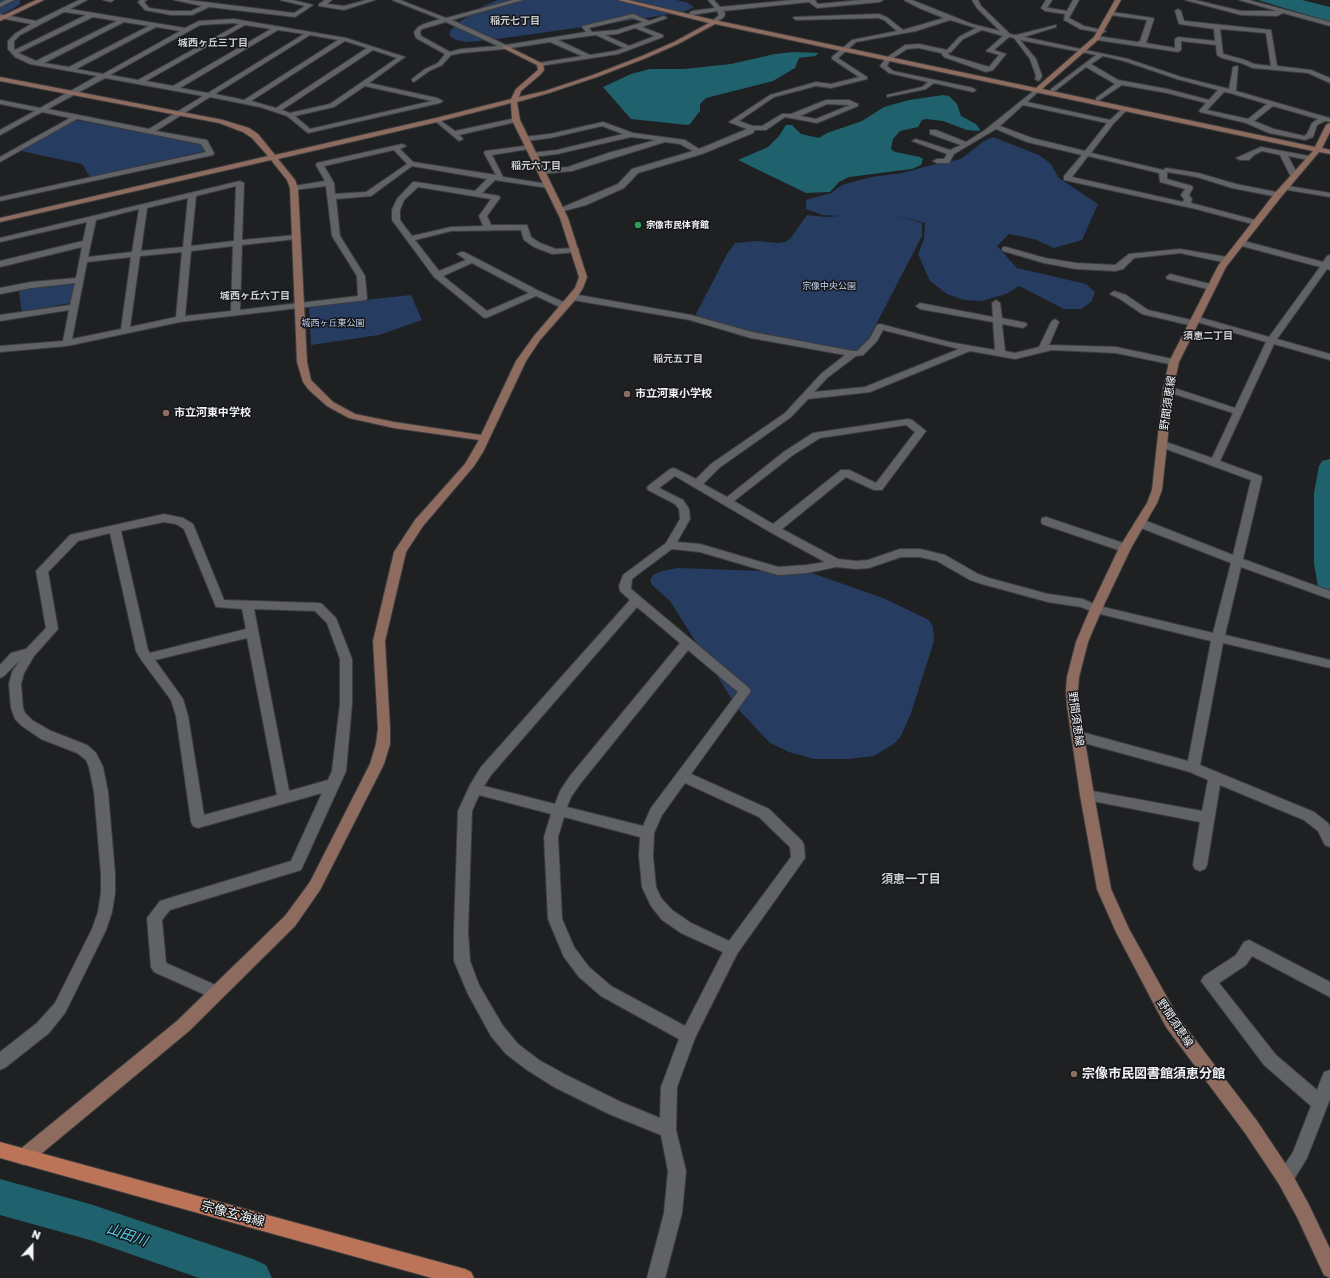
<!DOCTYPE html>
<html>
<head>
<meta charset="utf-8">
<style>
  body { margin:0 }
  #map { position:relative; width:1330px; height:1278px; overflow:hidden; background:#1e2022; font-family:"Golos Text",sans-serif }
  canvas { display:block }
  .north { position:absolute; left:12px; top:1226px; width:40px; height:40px; -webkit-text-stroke:3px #151619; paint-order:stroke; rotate:21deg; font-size:11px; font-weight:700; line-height:16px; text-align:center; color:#f3f4f6 }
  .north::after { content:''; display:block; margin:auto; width:14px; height:18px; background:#f3f4f6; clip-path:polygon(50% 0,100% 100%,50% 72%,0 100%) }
</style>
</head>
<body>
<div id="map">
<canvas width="1330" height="1278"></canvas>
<div class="north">N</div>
</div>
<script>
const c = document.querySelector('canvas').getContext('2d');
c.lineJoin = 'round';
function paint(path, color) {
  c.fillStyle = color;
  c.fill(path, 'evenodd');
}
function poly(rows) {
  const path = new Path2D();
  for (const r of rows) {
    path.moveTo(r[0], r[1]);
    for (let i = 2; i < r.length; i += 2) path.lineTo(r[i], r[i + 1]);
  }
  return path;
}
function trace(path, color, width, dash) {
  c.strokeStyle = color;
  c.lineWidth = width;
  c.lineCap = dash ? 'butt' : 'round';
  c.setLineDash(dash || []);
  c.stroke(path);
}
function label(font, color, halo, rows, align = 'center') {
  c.font = font + ' "Golos Text","Noto Sans JP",sans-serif';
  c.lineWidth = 3;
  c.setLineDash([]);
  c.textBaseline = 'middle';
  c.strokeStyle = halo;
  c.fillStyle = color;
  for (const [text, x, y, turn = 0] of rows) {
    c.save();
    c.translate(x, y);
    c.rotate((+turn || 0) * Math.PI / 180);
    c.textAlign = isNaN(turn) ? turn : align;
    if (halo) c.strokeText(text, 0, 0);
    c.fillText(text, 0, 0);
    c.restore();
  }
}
const green = poly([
  [0,0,20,0,20,4,13,9,0,15],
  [498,0,676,0,686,2,694,7,686,11,641,19,490,40,467,42,456,40,450,36,450,31,458,23,483,6],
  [75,120,200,143,205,151,90,177,82,164,21,151],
  [993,137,1039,155,1050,163,1059,178,1098,204,1082,240,1054,248,1034,239,1009,234,997,246,1017,268,1086,284,1095,292,1091,302,1081,309,1064,309,1019,286,1006,294,982,301,964,300,947,294,930,281,918,254,924,239,925,223,892,214,922,223,922,236,870,336,856,351,851,351,753,333,698,318,696,314,727,254,735,243,757,241,778,243,785,242,790,239,807,215,826,217,839,216,823,215,806,209,806,200,831,193,842,185,871,177,902,173,932,165,961,159,984,141],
  [69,283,75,284,70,303,22,312,19,293,22,288],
  [411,295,422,320,379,335,311,345,309,306],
  [678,568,765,571,785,574,809,572,883,598,929,620,933,627,934,641,911,713,901,736,895,743,874,756,848,759,814,759,789,752,770,743,738,709,670,601,652,585,650,580,653,575,662,571]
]);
const water = poly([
  [1258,0,1302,0,1330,7,1330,22],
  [793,52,819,53,815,56,799,58,795,68,773,81,706,98,700,104,700,111,690,124,687,125,631,119,603,87,631,74,650,69,684,69,731,64,775,54],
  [943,95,949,96,957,104,961,116,976,124,980,129,979,131,967,130,943,121,926,119,922,120,918,127,900,131,893,139,891,149,895,152,920,157,923,159,921,165,912,169,849,177,839,182,830,192,806,193,738,160,768,147,779,136,786,125,792,125,801,134,819,138,827,133,862,121,884,107,909,100]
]);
const river = poly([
  [1330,459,1330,595,1322,593,1318,587,1314,564,1314,493,1319,466,1322,461,1330,459],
  [0,1179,90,1204,253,1259,266,1265,272,1278,199,1278,90,1240,0,1215,0,1179]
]);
const street = poly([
  [6,0,14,0,0,7,0,3,6,0],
  [79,0,87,0,70,9,185,28,199,21,234,19,346,38,405,57,369,83,437,98,443,101,440,103,308,133,287,116,260,107,210,97,156,131,207,140,214,153,213,155,0,201,0,197,206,152,201,144,77,119,0,162,0,157,70,118,42,112,0,135,0,130,35,111,0,104,0,100,40,108,97,76,30,64,15,57,8,49,8,41,16,33,31,24,0,18,0,14,36,21,79,0],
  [64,12,86,15,15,50,14,49,14,41,20,35,64,12],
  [93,17,117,21,36,61,18,53,93,17],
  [124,22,149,26,69,67,44,63,124,22],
  [234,23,239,24,138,80,110,75,200,25,234,23],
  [245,25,271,29,173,86,146,81,245,25],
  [156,27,180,31,103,74,76,69,156,27],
  [278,30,304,34,208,93,180,88,278,30],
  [310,35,338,40,244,100,215,94,310,35],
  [345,41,367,48,276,108,251,101,345,41],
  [373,50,397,58,330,104,290,113,282,110,373,50],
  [105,78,203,96,149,129,48,109,105,78],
  [365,86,432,101,310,129,295,116,334,107,365,86],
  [103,0,114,0,111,2,103,0],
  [140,0,147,0,144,2,149,8,171,11,191,11,202,6,174,0,188,0,294,13,305,6,280,0,293,0,313,5,295,17,209,7,192,15,171,15,145,10,138,2,140,0],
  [325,0,332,0,327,4,344,6,366,0,375,0,344,10,319,6,319,4,325,0],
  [392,0,400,0,446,18,513,0,523,0,452,20,506,45,586,32,582,27,583,26,633,14,649,21,664,16,667,18,642,27,663,35,663,37,618,54,540,66,538,65,538,63,582,56,550,42,505,49,461,53,451,55,442,65,429,71,414,82,412,81,412,79,425,69,438,63,445,54,416,38,414,32,418,27,424,24,440,19,392,0],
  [632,18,643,22,617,30,592,32,589,28,632,18],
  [446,22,498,46,461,49,450,52,421,36,420,32,422,29,446,22],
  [635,28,655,36,629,46,605,35,617,34,635,28],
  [596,35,624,48,615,51,590,55,558,40,596,35],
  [708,0,714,0,720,7,793,0,816,0,815,1,818,4,861,0,883,0,880,2,817,8,809,2,723,11,725,13,724,17,714,24,711,22,719,15,717,11,692,15,689,13,692,11,715,8,708,0],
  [904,0,912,0,972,24,1000,31,977,8,972,0,978,0,981,6,1010,34,1016,35,1056,25,1056,27,1024,37,1128,59,1181,77,1229,89,1233,67,1238,66,1236,91,1326,117,1330,118,1330,122,1325,121,1317,125,1313,137,1305,140,1269,133,1246,123,1200,112,1199,111,1206,103,1167,93,1122,85,1098,101,1096,100,1096,98,1115,84,1086,67,1055,91,1051,91,1051,89,1096,55,1020,40,1036,59,1042,76,1040,80,1038,81,1035,79,1036,76,1030,59,1014,38,1009,37,994,50,1006,54,993,70,986,72,944,57,941,53,919,48,907,49,890,60,887,66,893,71,973,88,976,90,973,92,934,83,926,89,887,97,887,95,922,87,928,82,889,73,880,66,886,58,905,45,919,44,947,50,959,37,976,28,950,20,916,31,856,42,838,58,867,77,867,79,831,88,816,86,774,97,739,121,753,126,762,126,782,114,791,114,826,100,849,100,858,104,858,106,817,123,785,117,766,130,755,130,753,133,702,154,638,173,624,188,586,205,560,212,556,210,618,184,632,169,693,151,680,144,665,142,572,171,542,174,539,174,539,170,568,167,608,153,656,140,631,137,557,154,533,157,529,155,530,153,557,150,623,134,602,126,550,138,526,141,522,139,523,137,550,134,603,122,633,133,685,140,699,149,747,129,729,122,770,95,816,82,831,84,859,77,832,59,832,57,852,40,897,31,884,20,878,18,796,20,793,18,794,17,879,14,888,18,903,30,944,18,919,8,904,0],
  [982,30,1003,36,986,51,999,55,989,67,949,55,948,53,951,52,963,39,982,30],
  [1103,56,1124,61,1177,79,1218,90,1209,100,1167,89,1118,80,1091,64,1103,56],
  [1224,92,1230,93,1267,104,1248,119,1207,110,1224,92],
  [827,104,850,105,816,119,800,116,827,104],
  [1273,106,1318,119,1312,123,1307,134,1304,136,1274,129,1254,121,1273,106],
  [1046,0,1052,0,1047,8,1049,8,1067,11,1073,0,1079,0,1069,18,1084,26,1106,31,1103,33,1080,29,1064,20,1065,14,1045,11,1041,8,1046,0],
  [1185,0,1195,0,1241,11,1277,11,1239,0,1249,0,1330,22,1330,26,1283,13,1277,16,1241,15,1185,0],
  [1178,9,1181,11,1184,21,1271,30,1277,66,1311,70,1330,78,1330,83,1308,73,1253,68,1241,63,1222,58,1217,55,1216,45,1181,41,1181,50,1178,52,1097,40,1094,38,1097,36,1137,42,1140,41,1147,20,1110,15,1110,13,1112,12,1153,18,1154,19,1146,43,1175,48,1175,39,1178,37,1215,41,1214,29,1179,24,1175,11,1178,9],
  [1220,29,1266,33,1271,66,1254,64,1245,60,1223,54,1220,29],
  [1036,89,1039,91,1027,102,1110,120,1123,108,1127,108,1127,110,1114,123,1091,153,1163,170,1166,168,1198,173,1236,184,1281,193,1282,195,1278,197,1232,188,1197,177,1167,172,1167,179,1192,186,1193,188,1189,195,1192,199,1191,203,1259,221,1259,225,1256,225,1196,209,1064,180,1064,176,1082,155,1027,142,996,129,954,154,949,163,937,163,933,161,937,159,944,159,947,154,912,141,916,139,950,150,961,145,930,134,930,130,936,130,966,142,985,130,1036,89],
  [1023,105,1107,123,1085,151,1032,138,1000,126,1023,105],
  [1088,156,1159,173,1160,182,1185,189,1181,195,1184,199,1183,202,1072,177,1088,156],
  [437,118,455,131,516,118,520,120,516,122,459,135,463,139,459,141,435,121,433,120,437,118],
  [402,144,406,146,400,149,413,162,496,175,484,153,485,151,532,145,533,147,529,149,492,155,503,177,548,184,552,186,548,188,495,180,482,193,499,196,500,198,487,216,491,225,527,225,531,237,540,243,556,249,575,248,578,248,579,250,578,252,552,254,534,247,524,240,521,230,451,231,415,240,439,271,466,260,457,254,461,252,464,252,539,291,568,304,569,306,568,308,562,308,536,296,486,318,483,317,434,277,392,220,392,210,397,199,413,182,416,182,475,191,487,179,412,166,371,196,336,199,340,236,365,276,367,298,366,300,180,322,67,346,0,352,0,346,63,341,69,310,0,321,0,315,70,305,75,283,31,288,0,294,0,288,31,282,76,278,82,247,0,267,0,261,83,241,87,222,0,242,0,238,240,181,244,183,242,240,296,235,300,237,296,239,242,245,240,310,358,296,357,276,332,236,326,186,294,190,290,188,294,186,325,181,316,165,317,163,402,144],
  [394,150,407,164,366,192,335,194,334,183,324,166,394,150],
  [236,186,234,241,191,246,196,196,236,186],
  [418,187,491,199,479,216,483,226,451,227,412,236,400,220,400,210,404,200,418,187],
  [188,198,183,247,141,251,147,208,188,198],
  [139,209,132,252,88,257,96,220,139,209],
  [233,246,231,311,185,316,191,251,233,246],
  [182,252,176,317,130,327,140,256,182,252],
  [131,257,121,329,72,339,87,262,131,257],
  [472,263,529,293,487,311,443,276,472,263],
  [1261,147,1309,156,1313,158,1309,160,1288,156,1298,175,1294,177,1290,175,1280,155,1262,151,1254,155,1249,160,1240,160,1236,158,1261,147],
  [1282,185,1330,193,1330,197,1282,189,1282,185],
  [1238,241,1244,241,1323,262,1327,256,1330,255,1330,270,1327,269,1277,339,1330,354,1330,360,1274,344,1220,461,1261,476,1262,478,1243,559,1330,591,1330,599,1241,567,1225,635,1330,660,1330,668,1223,643,1200,765,1314,812,1328,823,1330,827,1330,847,1325,845,1318,831,1304,820,1220,785,1207,865,1205,869,1200,871,1195,869,1193,865,1200,822,1082,799,1080,795,1082,791,1087,790,1202,811,1208,780,1190,772,1073,740,1072,736,1073,732,1078,731,1188,761,1211,641,1096,613,1081,607,1048,602,982,584,970,580,937,561,920,557,901,557,869,568,856,569,836,567,807,573,778,575,700,552,672,549,637,575,632,579,631,589,749,688,751,691,691,774,769,809,802,841,804,845,805,858,737,954,695,1038,677,1087,676,1130,686,1171,682,1213,665,1278,647,1278,664,1213,668,1171,661,1135,609,1114,554,1087,527,1070,506,1054,491,1036,468,994,454,961,454,931,458,811,470,785,481,767,630,600,620,591,619,586,623,575,666,543,680,519,679,509,675,504,648,490,647,488,648,486,670,469,674,468,696,479,711,464,785,413,821,374,845,355,751,338,690,320,573,300,569,297,573,294,691,315,752,332,853,351,857,351,870,338,877,325,880,324,949,342,995,350,993,322,920,309,916,306,920,303,993,317,992,303,996,300,1000,303,1002,318,1026,323,1027,325,1023,328,1002,324,1005,351,1015,353,1039,347,1051,322,1055,319,1059,322,1049,345,1116,347,1177,360,1179,362,1174,365,1116,353,1052,350,1015,359,970,351,870,392,808,399,791,417,719,468,703,484,727,497,785,451,813,433,908,419,912,420,926,431,882,490,874,490,846,477,782,529,838,559,856,561,868,560,900,549,920,549,945,555,978,574,989,578,1048,594,1083,599,1099,606,1213,633,1231,563,1136,526,1135,523,1136,520,1140,519,1144,520,1233,555,1251,480,1158,446,1157,444,1158,442,1166,442,1212,458,1233,413,1165,391,1163,389,1168,386,1171,387,1235,408,1266,342,1197,322,1196,325,1193,326,1142,314,1120,299,1110,294,1114,291,1126,295,1148,310,1191,320,1192,317,1195,316,1269,337,1320,267,1238,245,1237,243,1238,241],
  [883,330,959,349,865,387,814,392,827,378,856,356,863,355,877,341,883,330],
  [906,425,915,432,876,483,849,470,841,470,773,524,734,501,793,455,820,438,906,425],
  [675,476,770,532,825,562,807,565,778,567,700,544,677,542,690,519,689,509,683,500,659,488,675,476],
  [637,607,680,643,570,776,560,791,555,804,484,786,491,775,637,607],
  [688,650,738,692,651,808,643,826,567,807,571,797,580,784,688,650],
  [685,783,759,817,790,847,791,857,729,941,691,923,672,910,661,898,656,887,653,856,654,833,662,815,685,783],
  [479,795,551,814,544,837,548,919,564,957,579,977,601,996,679,1039,661,1087,660,1118,621,1102,566,1075,539,1060,518,1044,503,1026,479,985,470,961,468,931,472,811,479,795],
  [564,817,640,837,639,856,642,887,651,906,662,920,681,933,723,952,685,1026,611,986,589,967,574,947,562,919,558,837,564,817],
  [1003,247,1006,247,1045,258,1076,263,1115,265,1129,254,1180,249,1227,257,1231,260,1227,263,1180,253,1134,258,1123,269,1115,271,1076,269,1044,263,1003,251,1002,249,1003,247],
  [1170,274,1214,285,1215,287,1211,290,1167,279,1166,277,1170,274],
  [164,514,183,518,193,524,224,600,318,603,322,604,336,618,352,659,352,704,346,771,301,870,170,910,162,920,166,963,222,988,225,993,222,998,217,1000,154,972,151,967,147,918,160,901,291,861,322,793,198,828,193,826,191,822,176,716,171,700,142,661,136,651,110,533,78,541,48,572,58,629,34,656,24,673,21,684,23,708,25,713,32,720,51,731,87,745,96,753,103,767,108,792,115,874,115,893,112,912,106,930,65,1013,49,1033,6,1067,0,1070,0,1052,37,1023,55,1003,92,929,98,912,101,893,101,874,94,792,89,767,86,760,77,753,41,739,22,726,15,719,11,708,9,684,12,672,20,660,4,676,0,678,0,665,11,653,26,649,46,628,36,571,70,535,164,514],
  [164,522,176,524,184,529,216,607,242,609,246,629,150,653,148,650,121,531,164,522],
  [254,609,315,611,327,623,340,659,340,704,332,771,328,780,289,791,254,609],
  [247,638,277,795,204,815,188,716,183,699,155,660,247,638],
  [1046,517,1129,545,1131,548,1129,551,1121,551,1042,524,1041,521,1042,518,1046,517],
  [1249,940,1330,982,1330,997,1252,956,1246,965,1219,983,1276,1055,1317,1090,1324,1072,1330,1070,1330,1099,1307,1158,1291,1184,1285,1187,1279,1184,1276,1178,1293,1152,1311,1106,1264,1065,1201,981,1204,976,1236,955,1244,942,1249,940]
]);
const secondary = poly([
  [36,0,44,0,0,21,0,17,36,0],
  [618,0,628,0,714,20,1036,88,1094,37,1115,0,1121,0,1099,39,1042,89,1315,147,1326,125,1330,123,1330,132,1322,148,1330,150,1330,154,1319,152,1281,197,1226,267,1179,362,1173,389,1162,490,1157,503,1131,548,1102,609,1088,642,1079,677,1078,689,1079,706,1094,795,1111,889,1129,929,1178,1017,1257,1121,1291,1172,1309,1205,1330,1249,1330,1278,1324,1275,1297,1217,1279,1184,1245,1133,1166,1027,1116,932,1097,889,1080,795,1067,706,1066,689,1067,677,1076,642,1090,609,1119,548,1147,503,1152,490,1163,389,1169,362,1218,266,1275,193,1313,151,715,24,678,44,646,58,597,77,549,93,517,102,520,120,568,218,587,277,583,288,576,299,540,340,526,361,483,452,474,466,423,526,406,552,385,641,390,728,390,744,384,764,320,890,295,926,189,1031,30,1163,24,1165,18,1163,16,1157,18,1151,177,1021,285,916,310,882,370,764,376,744,378,728,373,641,394,552,415,520,465,464,479,440,394,428,349,418,327,406,309,390,303,382,297,362,290,188,287,180,271,160,0,222,0,218,268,156,252,138,243,132,219,123,0,81,0,77,223,120,249,128,258,134,275,155,436,118,511,99,516,89,538,70,537,65,503,48,503,46,507,46,543,64,544,70,541,74,521,91,519,97,545,91,593,75,642,56,674,42,709,23,618,0],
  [511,103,512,120,560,218,579,277,575,288,534,336,516,361,481,435,394,422,355,414,333,402,311,380,307,362,298,188,295,180,278,159,437,122,511,103]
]);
const primary = poly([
  [0,1142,465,1269,471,1272,474,1278,432,1278,0,1158,0,1142]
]);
const markers = [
  [638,225,4,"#2e9e5b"],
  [627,394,4,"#8d6e63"],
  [166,413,4,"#8d6e63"],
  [1074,1074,4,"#8d6e63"]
];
const farPoinames = [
  ["宗像市民体育館",646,225]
];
const farParknames = [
  ["宗像中央公園",829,286],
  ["城西ヶ丘東公園",333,323]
];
const farNeighbourhoodnames = [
  ["稲元七丁目",515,21],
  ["城西ヶ丘三丁目",213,43],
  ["稲元六丁目",536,166],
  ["城西ヶ丘六丁目",255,296],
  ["須恵二丁目",1208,336],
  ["稲元五丁目",678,359]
];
const poiNames = [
  ["市立河東小学校",635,394],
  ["市立河東中学校",174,413]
];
const streetNames = [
  ["野間須恵線",1168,403,-82],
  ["野間須恵線",1076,719,82],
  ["野間須恵線",1175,1023,56]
];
const neighbourhoodNames = [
  ["須恵一丁目",911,879]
];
const nearPoinames = [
  ["宗像市民図書館須恵分館",1082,1074]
];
const nearStreetnames = [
  ["宗像玄海線",233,1214,15]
];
const nearWaternames = [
  ["山田川",127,1235,19]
];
paint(green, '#273c61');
paint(water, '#1f616c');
paint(river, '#1f616c');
trace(street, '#3c3d3f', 2);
trace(secondary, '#3c3d3f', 2);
trace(primary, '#3c3d3f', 2);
paint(street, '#606266');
paint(secondary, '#8e6b5f');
paint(primary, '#bc7458');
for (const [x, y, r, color] of markers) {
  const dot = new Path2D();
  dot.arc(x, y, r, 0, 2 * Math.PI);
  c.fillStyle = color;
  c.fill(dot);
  trace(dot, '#151619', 1.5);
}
label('bold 9px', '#f3f4f6', '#151619', farPoinames, 'left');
label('9px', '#c3d5f2', '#151619', farParknames);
label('bold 10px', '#cbcdd1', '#151619', farNeighbourhoodnames);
label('bold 11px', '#f3f4f6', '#151619', poiNames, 'left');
label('11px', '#f3f4f6', '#151619', streetNames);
label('bold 12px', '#cbcdd1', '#151619', neighbourhoodNames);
label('bold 13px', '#f3f4f6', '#151619', nearPoinames, 'left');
label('13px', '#f3f4f6', '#151619', nearStreetnames);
label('italic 14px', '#56d4eb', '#151619', nearWaternames);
</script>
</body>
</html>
